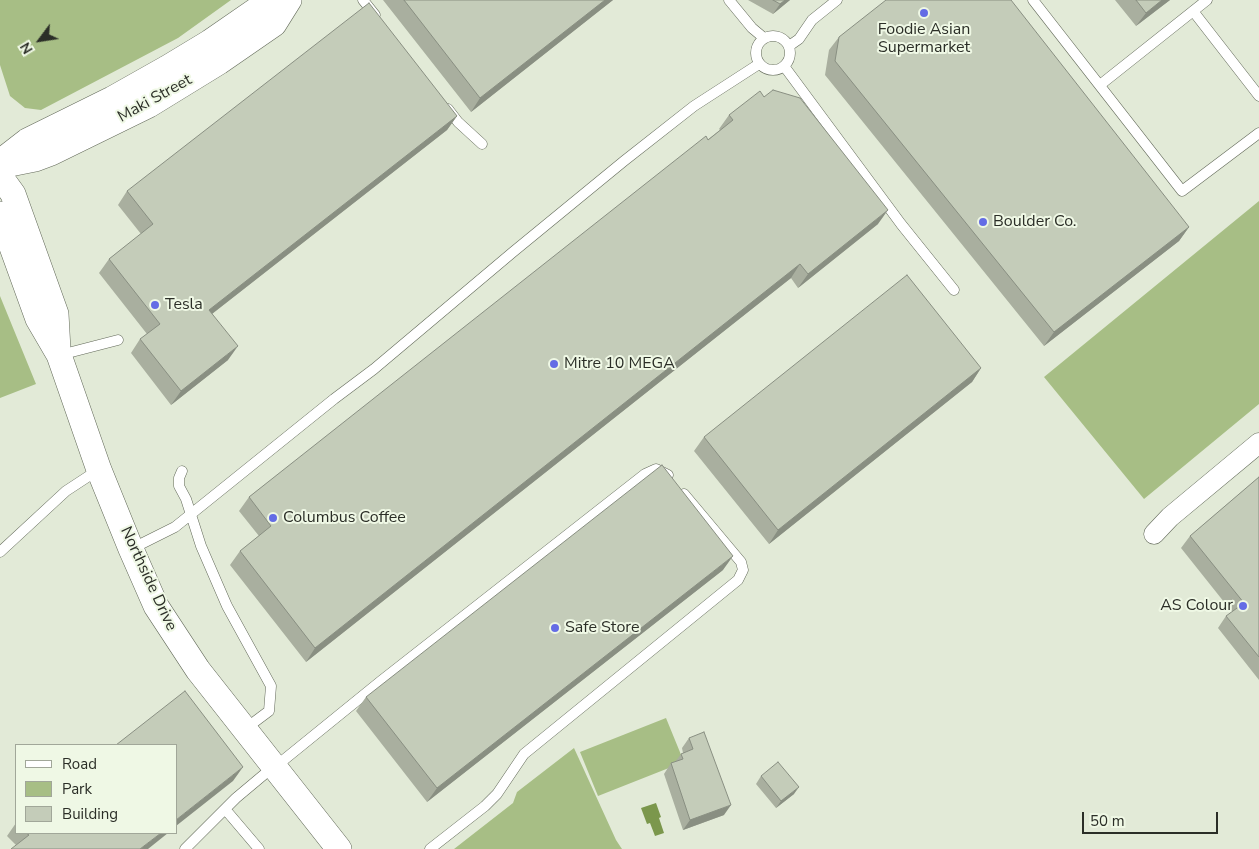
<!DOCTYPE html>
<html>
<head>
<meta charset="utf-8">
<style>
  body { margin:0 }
  #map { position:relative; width:1259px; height:849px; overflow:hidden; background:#e2ead7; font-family:"Nunito Sans",sans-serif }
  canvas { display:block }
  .legend { position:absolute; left:15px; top:744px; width:162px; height:90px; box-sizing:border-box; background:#eff8e5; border:1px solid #a1a799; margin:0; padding:6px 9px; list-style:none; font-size:15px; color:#2b2e27 }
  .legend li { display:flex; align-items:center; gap:10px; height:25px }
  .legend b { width:25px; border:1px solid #a1a799 }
  .north { position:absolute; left:15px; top:15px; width:50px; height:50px; -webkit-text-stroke:4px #eff8e5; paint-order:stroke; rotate:239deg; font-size:14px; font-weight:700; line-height:20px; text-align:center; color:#2b2e27 }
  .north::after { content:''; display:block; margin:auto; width:18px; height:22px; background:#2b2e27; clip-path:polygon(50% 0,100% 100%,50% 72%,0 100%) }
  .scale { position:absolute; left:1082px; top:812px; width:136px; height:22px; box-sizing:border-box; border:2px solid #2b2e27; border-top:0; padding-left:6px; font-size:15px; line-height:18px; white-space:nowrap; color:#2b2e27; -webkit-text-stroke:4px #eff8e5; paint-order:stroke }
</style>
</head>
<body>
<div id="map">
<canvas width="1259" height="849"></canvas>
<ul class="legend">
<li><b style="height:6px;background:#fff"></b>Road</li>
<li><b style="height:14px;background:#a7be85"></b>Park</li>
<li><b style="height:14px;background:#c4ccb9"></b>Building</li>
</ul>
<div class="north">N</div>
<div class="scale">50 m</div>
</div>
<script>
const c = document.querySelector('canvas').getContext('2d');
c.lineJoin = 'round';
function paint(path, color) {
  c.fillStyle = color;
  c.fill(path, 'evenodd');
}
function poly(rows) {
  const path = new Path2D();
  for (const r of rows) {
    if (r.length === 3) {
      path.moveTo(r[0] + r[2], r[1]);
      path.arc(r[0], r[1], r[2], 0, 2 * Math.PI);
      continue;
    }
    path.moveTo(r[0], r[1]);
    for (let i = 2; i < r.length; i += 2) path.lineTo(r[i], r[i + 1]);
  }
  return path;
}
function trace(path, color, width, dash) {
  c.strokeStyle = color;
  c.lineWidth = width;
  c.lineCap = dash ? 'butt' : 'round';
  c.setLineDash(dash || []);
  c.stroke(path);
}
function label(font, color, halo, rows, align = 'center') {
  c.font = font + ' "Nunito Sans",sans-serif';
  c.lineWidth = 4;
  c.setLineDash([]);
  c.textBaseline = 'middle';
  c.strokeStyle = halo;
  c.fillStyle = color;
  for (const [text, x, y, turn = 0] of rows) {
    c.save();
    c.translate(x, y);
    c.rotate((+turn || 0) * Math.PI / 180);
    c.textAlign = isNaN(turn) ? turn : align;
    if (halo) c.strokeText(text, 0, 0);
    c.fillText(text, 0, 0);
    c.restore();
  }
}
const green = poly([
  [0,0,231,0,178,38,41,110,25,108,10,96,0,65],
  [1259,201,1259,404,1144,499,1044,377],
  [0,296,36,384,0,398],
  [666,718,684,762,598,796,580,752],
  [574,748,616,840,622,849,454,849,513,803,517,792]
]);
const water = poly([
  [656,803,661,817,659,818,664,833,655,836,650,823,647,824,641,808]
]);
const service = poly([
  [363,0,375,15],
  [729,0,752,28,764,38],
  [1033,0,1182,191,1259,133],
  [1193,11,1259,96],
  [773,53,17],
  [789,46,799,39,812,20,837,0],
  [784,66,901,224,954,290],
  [1100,85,1207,0],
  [448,109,458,122,482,144],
  [60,355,118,340],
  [182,471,179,478,179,486,186,499,201,546,227,606,271,686,269,711,245,729],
  [131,549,175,527,334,399,374,369,513,252,624,161,694,106,759,64],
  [0,552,66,491,98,470],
  [275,767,381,681,645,474,656,469,668,475],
  [225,809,259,849],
  [185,849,236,798,273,767],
  [430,849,485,806,497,794,524,754,738,580,743,570,741,562,684,494]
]);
const minor = poly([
  [1154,534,1170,517,1259,443]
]);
const tertiary = poly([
  [0,162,27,141,112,99,167,68,210,42,265,4,274,0],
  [0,166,35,159,51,153,149,105,219,62,274,24,289,0],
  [0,176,13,194,56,314,58,350],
  [0,214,38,319,59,355,99,470,131,549,156,606,198,670,339,849]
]);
const wall = poly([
  [383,0,613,0,471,112],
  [748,0,790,0,773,14],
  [1115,0,1170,0,1136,26],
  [839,37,1189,227,1179,241,1044,346,825,75,829,50],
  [764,97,878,224,798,288,791,278,306,662,230,565,240,551,259,536,239,511,249,497,720,130,719,129,729,115],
  [457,116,447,130,212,314,228,360,171,405,131,353,140,339,147,334,99,273,109,259,141,234,118,205,127,191],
  [981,368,972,382,769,544,694,451,704,437],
  [1259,477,1259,680,1218,628,1226,616,1232,612,1181,548,1190,536],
  [723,570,427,802,356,711,366,697],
  [689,738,724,815,683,830,664,774,671,763,675,762,681,754,683,753,682,748],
  [761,776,794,794,776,808,756,784],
  [16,823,16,833,168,833,16,845,7,836]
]);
const shadedWall = poly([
  [605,0,613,0,471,112,480,98],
  [785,0,790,0,773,14,780,4],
  [1162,0,1170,0,1136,26,1146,13],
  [457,116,447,130,199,324,209,310],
  [888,210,878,224,798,288,808,274],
  [1189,227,1179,241,1044,346,1054,332],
  [800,264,791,278,306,662,315,648],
  [238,346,228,360,171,405,181,391],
  [981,368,972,382,769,544,778,530],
  [733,556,723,570,427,802,437,788],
  [243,767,233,781,176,826,176,820],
  [799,787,794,794,776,808,781,801],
  [731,805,724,815,683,830,690,820],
  [161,833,168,833,148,849,140,849]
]);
const building = poly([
  [404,0,605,0,480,98,404,0],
  [773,0,785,0,780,4,773,0],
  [886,0,1011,0,1189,227,1054,332,835,61,839,37,886,0],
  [1136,0,1162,0,1146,13,1136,0],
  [369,3,457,116,209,310,238,346,181,391,140,339,160,324,109,259,153,224,127,191,369,3],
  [773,90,800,98,888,210,808,274,800,264,315,648,240,551,271,526,249,497,706,136,708,140,733,120,729,115,760,91,764,97,773,90],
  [907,275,981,368,778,530,704,437,907,275],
  [662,465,733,556,437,788,366,697,662,465],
  [1259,477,1259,657,1226,616,1244,603,1190,536,1259,477],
  [185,691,243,767,176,820,176,745,116,745,185,691],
  [704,732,731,805,690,820,671,763,683,759,681,754,693,749,689,738,704,732],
  [778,762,799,787,781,801,761,776,778,762],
  [26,833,161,833,140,849,11,849,29,835,26,833]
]);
const markers = [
  [924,13,5,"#646ce5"],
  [983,222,5,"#646ce5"],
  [155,305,5,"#646ce5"],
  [554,364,5,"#646ce5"],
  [273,518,5,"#646ce5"],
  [1243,606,5,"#646ce5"],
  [555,628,5,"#646ce5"]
];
const poiNames = [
  ["Foodie Asian",924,30,"center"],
  ["Supermarket",924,48,"center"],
  ["Boulder Co.",993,222],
  ["Tesla",165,305],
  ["Mitre 10 MEGA",564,364],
  ["Columbus Coffee",283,518],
  ["AS Colour",1233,606,"right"],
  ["Safe Store",565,628]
];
const streetNames = [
  ["Maki Street",155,99,-29],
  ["Northside Drive",148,579,65]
];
paint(green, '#a7be85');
paint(water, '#7b974c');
trace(service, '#626959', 11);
trace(minor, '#626959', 21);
trace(tertiary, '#626959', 26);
trace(service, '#fff', 10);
trace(minor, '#fff', 20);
trace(tertiary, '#fff', 25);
paint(wall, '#a9af9f');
paint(shadedWall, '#898f82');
paint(building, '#c4ccb9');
trace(building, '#898f82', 1);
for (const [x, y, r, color] of markers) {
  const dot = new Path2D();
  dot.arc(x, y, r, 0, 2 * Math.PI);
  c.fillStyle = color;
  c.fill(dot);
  trace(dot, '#eff8e5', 2);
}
label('16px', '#2b2e27', '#eff8e5', poiNames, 'left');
label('16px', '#2b2e27', '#eff8e5', streetNames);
</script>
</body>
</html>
